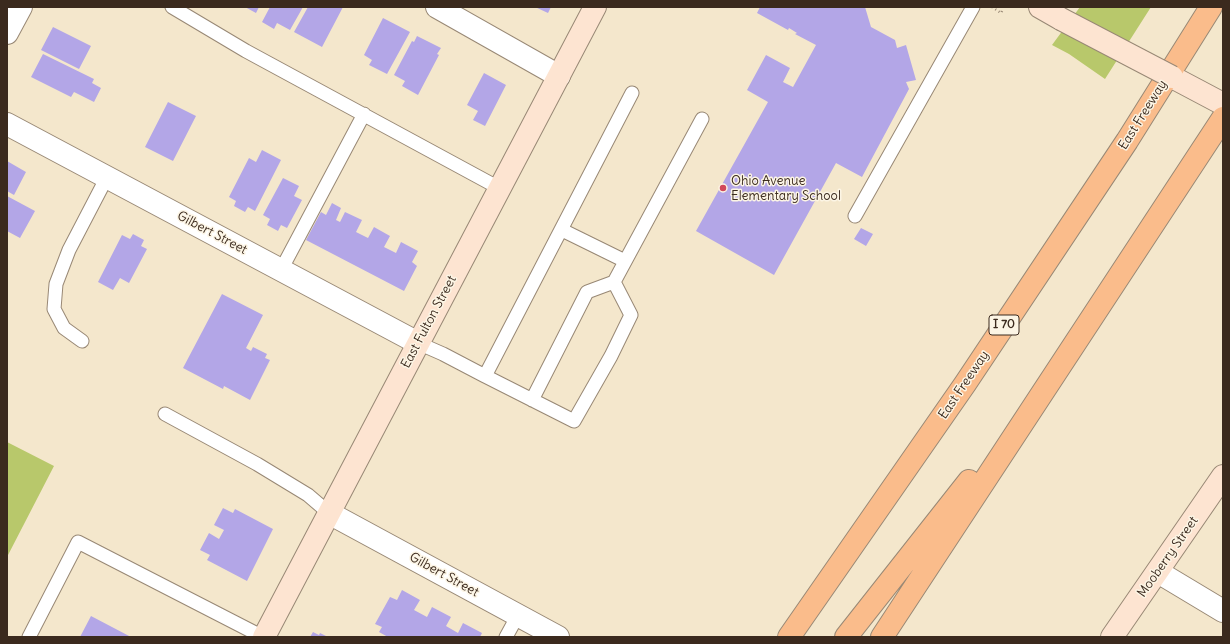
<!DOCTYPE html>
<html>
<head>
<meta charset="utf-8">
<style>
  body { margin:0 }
  #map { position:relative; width:1230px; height:644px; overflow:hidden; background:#f4e7cc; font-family:Delius,sans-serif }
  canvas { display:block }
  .frame { position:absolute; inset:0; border:8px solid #3b2a1e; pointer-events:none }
</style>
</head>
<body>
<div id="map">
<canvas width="1230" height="644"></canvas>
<div class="frame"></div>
</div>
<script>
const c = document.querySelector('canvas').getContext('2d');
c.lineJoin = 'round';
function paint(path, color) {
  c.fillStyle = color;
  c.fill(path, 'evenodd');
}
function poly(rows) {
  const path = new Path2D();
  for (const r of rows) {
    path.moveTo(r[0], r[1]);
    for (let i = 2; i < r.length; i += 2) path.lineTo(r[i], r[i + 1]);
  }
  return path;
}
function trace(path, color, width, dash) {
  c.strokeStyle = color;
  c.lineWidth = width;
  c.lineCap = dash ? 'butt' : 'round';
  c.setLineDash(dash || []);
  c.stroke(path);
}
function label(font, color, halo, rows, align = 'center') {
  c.font = font + ' Delius,sans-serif';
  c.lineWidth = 3;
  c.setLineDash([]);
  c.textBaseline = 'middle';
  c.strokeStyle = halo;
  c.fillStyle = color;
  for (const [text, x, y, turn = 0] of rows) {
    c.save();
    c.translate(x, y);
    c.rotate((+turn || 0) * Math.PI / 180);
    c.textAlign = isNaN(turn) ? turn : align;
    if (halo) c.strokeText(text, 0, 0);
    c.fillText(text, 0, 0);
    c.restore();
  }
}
const green = poly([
  [1080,7,1151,7,1105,79,1069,54,1052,45],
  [7,442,54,466,7,557]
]);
const building = poly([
  [245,7,259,7,256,13],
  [270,7,303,7,290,30,277,23,274,29,262,22],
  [308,7,343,7,322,47,294,32],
  [535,7,551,7,548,13],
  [760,7,865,7,871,27,895,40,897,48,906,45,916,80,906,82,909,89,862,177,836,163,774,275,696,231,768,102,747,90,766,55,790,68,783,82,793,87,816,45,795,34,797,33,789,28,788,30,757,13],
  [383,18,410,32,387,74,369,65,372,60,364,55],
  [53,27,91,46,79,69,41,50],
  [417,36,441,48,437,54,439,55,418,95,402,86,405,81,394,75,412,41,414,42],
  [43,54,94,79,92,83,101,88,94,102,74,92,71,97,31,77],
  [484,73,506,85,485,126,473,120,478,111,467,105],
  [168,102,196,116,173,161,145,147],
  [262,150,281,160,255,211,248,207,245,212,234,206,236,201,229,197,249,158,256,162],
  [7,161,26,172,14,195,7,191],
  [283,178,299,186,294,196,302,200,287,228,281,225,278,231,267,225,270,219,263,215],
  [7,196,35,211,20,238,7,231],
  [332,203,341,208,336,220,340,222,345,212,362,220,356,232,368,238,374,227,390,236,384,247,396,253,401,242,418,251,412,262,417,266,404,291,306,240,321,212,326,215],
  [861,228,873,234,866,246,854,239],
  [133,234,144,240,141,246,147,249,129,283,120,278,113,290,98,282,122,235,130,239],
  [222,294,263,315,246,348,251,351,253,347,267,354,265,358,270,360,250,400,224,386,223,389,183,368],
  [223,508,233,513,235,509,273,529,247,581,207,560,210,555,200,550,209,533,219,539,224,530,214,525],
  [402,590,420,600,414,610,427,617,432,607,451,617,446,626,458,633,463,623,482,633,480,637,396,636,388,637,379,632,382,627,375,624,390,597,397,600],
  [91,616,131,637,80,637],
  [313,632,319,635,320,633,328,637,310,637]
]);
const path = poly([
  [992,7,1001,13,1003,9]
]);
const lane = poly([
  [172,7,246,51,499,188],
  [855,216,973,7],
  [562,230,625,261],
  [281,270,364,114],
  [614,282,702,119],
  [82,341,64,328,54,309,56,284,69,250,107,177],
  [418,343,443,354,485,376,632,93],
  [485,376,574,421,611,356,631,315,614,282,587,292,532,400],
  [165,414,257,464,308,495,329,513],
  [29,637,78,542,263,637],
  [506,637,518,615]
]);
const street = poly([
  [437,7,559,76],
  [7,33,21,7],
  [7,124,418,343],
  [329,513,558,637],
  [1158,572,1223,611]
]);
const secondary = poly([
  [1040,7,1061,19],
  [1172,77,1223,104],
  [264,637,595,7],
  [1112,637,1223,476]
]);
const highway = poly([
  [789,637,965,384,1127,141,1211,7],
  [846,637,969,481],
  [882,637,1223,118]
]);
const secondaryBridge = poly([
  [1061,19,1172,77]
]);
const markers = [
  [723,188,4,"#d1495b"]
];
const shields = [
  [1004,325,30]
];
const shieldNames = [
  ["I 70",1004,325]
];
const streetNames = [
  ["East Freeway",1143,115,-58],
  ["Gilbert Street",212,233,28],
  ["East Fulton Street",429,322,-62],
  ["East Freeway",964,385,-56],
  ["Mooberry Street",1168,557,-55],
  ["Gilbert Street",444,575,29]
];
const poiNames = [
  ["Ohio Avenue",731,181],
  ["Elementary School",731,196]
];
paint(green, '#b8c86b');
paint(building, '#b3a6e7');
trace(lane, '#988875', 15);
trace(street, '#988875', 24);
trace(secondary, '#988875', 24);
trace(highway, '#988875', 24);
trace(path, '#988875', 2.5, [1, 3]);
trace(lane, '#fff', 13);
trace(street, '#fff', 22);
trace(secondary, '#fde4d1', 22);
trace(highway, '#fabc8b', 22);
trace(secondaryBridge, '#988875', 24, []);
trace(secondaryBridge, '#fde4d1', 22);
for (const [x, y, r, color] of markers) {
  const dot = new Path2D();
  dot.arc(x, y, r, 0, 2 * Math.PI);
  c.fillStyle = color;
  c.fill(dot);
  trace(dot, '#fcf5e5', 1.5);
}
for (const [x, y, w] of shields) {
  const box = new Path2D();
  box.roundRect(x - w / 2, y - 10, w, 20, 3);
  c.fillStyle = '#fcf5e5';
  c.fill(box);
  trace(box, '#3b2a1e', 1);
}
label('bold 12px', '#3b2a1e', null, shieldNames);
label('13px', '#3b2a1e', '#fcf5e5', streetNames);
label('13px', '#3b2a1e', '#fcf5e5', poiNames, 'left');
</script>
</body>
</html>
